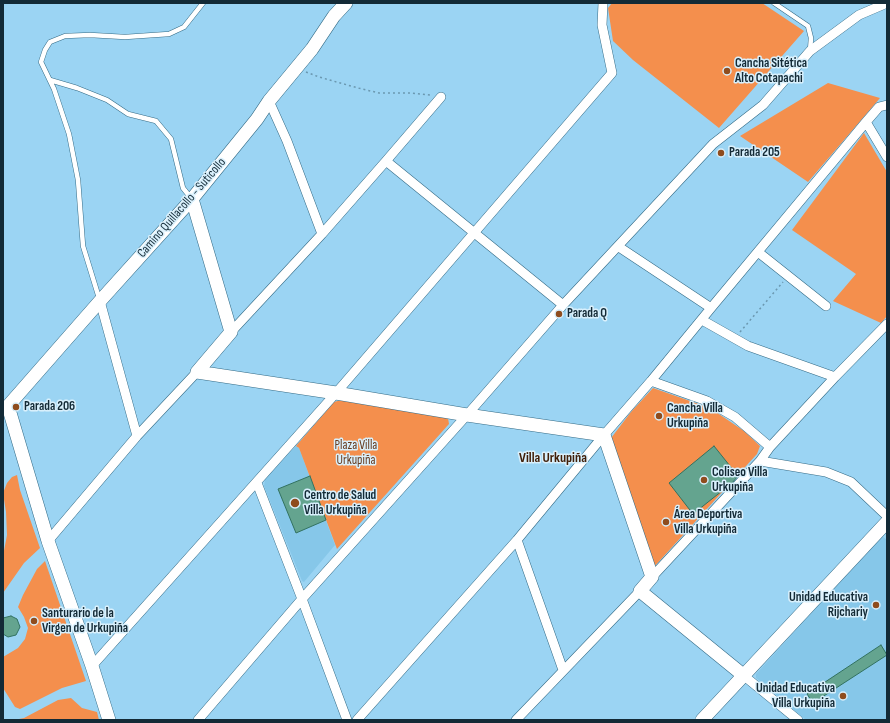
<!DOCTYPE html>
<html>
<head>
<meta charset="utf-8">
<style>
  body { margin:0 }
  #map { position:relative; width:890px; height:723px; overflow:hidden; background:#9bd4f3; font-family:"Sofia Sans Condensed",sans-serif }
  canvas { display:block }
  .frame { position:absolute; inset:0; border:4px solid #132a36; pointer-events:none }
</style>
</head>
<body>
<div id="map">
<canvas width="890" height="723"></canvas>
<div class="frame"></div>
</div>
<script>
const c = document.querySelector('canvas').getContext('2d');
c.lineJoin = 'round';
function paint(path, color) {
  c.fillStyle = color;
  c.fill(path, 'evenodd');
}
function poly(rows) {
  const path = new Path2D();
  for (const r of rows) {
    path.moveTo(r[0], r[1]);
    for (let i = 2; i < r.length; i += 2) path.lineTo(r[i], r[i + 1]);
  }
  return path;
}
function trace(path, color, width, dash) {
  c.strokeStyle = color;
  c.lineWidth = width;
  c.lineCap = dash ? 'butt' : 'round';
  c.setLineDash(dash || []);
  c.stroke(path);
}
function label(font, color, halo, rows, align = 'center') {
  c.font = font + ' "Sofia Sans Condensed",sans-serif';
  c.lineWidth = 3;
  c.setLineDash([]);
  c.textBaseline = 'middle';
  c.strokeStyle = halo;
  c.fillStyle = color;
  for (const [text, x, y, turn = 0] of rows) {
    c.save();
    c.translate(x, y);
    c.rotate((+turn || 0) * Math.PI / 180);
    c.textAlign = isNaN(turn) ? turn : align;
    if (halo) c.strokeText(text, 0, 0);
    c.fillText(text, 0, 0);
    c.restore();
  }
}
const built = poly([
  [296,446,299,448,335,545,304,582,302,581,264,486,265,479],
  [882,536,887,540,887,720,806,720,756,678,756,674]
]);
const green = poly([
  [612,3,762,3,804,31,719,128,633,60,613,41,608,8],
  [828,83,880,98,808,182,740,136],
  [864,133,887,172,887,316,881,323,833,301,856,274,792,230],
  [653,388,710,408,744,431,760,446,757,454,653,568,608,442,631,412],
  [341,400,448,418,449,424,337,549,299,448,296,446,334,402],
  [17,475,20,490,40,548,24,563,3,593,3,556,7,535,6,512,3,493,7,483,12,477],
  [45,561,86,681,62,688,20,709,15,707,3,688,3,657,18,648,25,639,28,628,24,617,18,607,23,595,37,569],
  [71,698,82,708,97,712,99,720,14,720,24,718,58,700]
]);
const building = poly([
  [714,446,738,476,732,483,693,514,669,483,714,446],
  [310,476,326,520,296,533,278,489,310,476],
  [11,616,17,619,20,627,16,635,8,637,3,634,3,618,11,616],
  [881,645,887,655,813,703,807,694,881,645]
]);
const path = poly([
  [306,72,319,77,358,88,379,93,411,93,431,95],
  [740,332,783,282]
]);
const lane = poly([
  [774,3,808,26,811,38,810,51],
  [50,80,77,88,107,100,128,114,156,121,171,139,183,188,191,198],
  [99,298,83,246,78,180,69,134,54,89,41,62,45,50,50,42,65,36,90,35,125,37,169,34,184,27,203,3]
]);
const street = poly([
  [269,101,287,141,322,234],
  [866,122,887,157],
  [386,161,563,305],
  [619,247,711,308],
  [758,252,826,306],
  [100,301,137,436],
  [702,320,748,346,835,377],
  [231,332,322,234,386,161,441,97],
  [651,381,707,401,735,417,770,447],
  [760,461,826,472,851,482,887,516],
  [257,483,302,599,347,720],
  [517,540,563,670],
  [48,541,137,436,197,372],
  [652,577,760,461,770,447,835,377,887,324],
  [92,666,336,393,612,73,602,25,603,3],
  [743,675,798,720],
  [198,720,302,599,467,415,563,305,713,144,763,105,810,51,859,15,887,3],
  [357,720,517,540,604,435,651,381,711,308,866,122,879,107,887,105],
  [516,720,640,591]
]);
const secondary = poly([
  [192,199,231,332,197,372],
  [197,372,336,393,467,415,604,435,652,577,640,591,743,675],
  [109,720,92,666,48,541,8,406,100,301,192,199,257,119,269,101,312,49,334,16,346,3],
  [702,720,887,522]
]);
const markers = [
  [727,71,4,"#8f4c1d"],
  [721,153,4,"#8f4c1d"],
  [559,314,4,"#8f4c1d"],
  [16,407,4,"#8f4c1d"],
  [659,416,4,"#8f4c1d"],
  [704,480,4,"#8f4c1d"],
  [295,503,5,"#8f4c1d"],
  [666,522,4,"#8f4c1d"],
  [876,605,4,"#8f4c1d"],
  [34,621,4,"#8f4c1d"],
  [843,696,4,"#8f4c1d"]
];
const poiNames = [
  ["Cancha Sitética",735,64],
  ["Alto Cotapachi",735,79],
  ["Parada 205",729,153],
  ["Parada Q",567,314],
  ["Parada 206",24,407],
  ["Cancha Villa",667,409],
  ["Urkupiña",667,424],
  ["Coliseo Villa",712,473],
  ["Urkupiña",712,488],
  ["Centro de Salud",304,496],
  ["Villa Urkupiña",304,511],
  ["Área Deportiva",674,515],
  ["Villa Urkupiña",674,530],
  ["Unidad Educativa",868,598,"right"],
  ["Rijchariy",868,613,"right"],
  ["Santurario de la",42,614],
  ["Virgen de Urkupiña",42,629],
  ["Unidad Educativa",835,689,"right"],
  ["Villa Urkupiña",835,704,"right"]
];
const streetNames = [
  ["Camino Quillacollo - Suticollo",182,208,-49]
];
const parkNames = [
  ["Plaza Villa",356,446],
  ["Urkupiña",356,461]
];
const neighbourhoodNames = [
  ["Villa Urkupiña",553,458]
];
paint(built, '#86c7e9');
paint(green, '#f48f4d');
paint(building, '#64a48f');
trace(building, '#327260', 1);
trace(lane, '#346b86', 5.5);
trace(street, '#346b86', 10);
trace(secondary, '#346b86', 14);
trace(path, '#6b98b0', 1.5, [2, 3]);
trace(lane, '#fff', 4.5);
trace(street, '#fff', 9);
trace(secondary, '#fff', 13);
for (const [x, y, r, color] of markers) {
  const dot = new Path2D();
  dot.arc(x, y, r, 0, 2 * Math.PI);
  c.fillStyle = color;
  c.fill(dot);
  trace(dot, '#d9f0fc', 1.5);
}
label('bold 13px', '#132a36', '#d9f0fc', poiNames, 'left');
label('13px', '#132a36', '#d9f0fc', streetNames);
label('13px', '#65381b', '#d9f0fc', parkNames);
label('bold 14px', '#401f09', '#d9f0fc', neighbourhoodNames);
</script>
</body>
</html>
